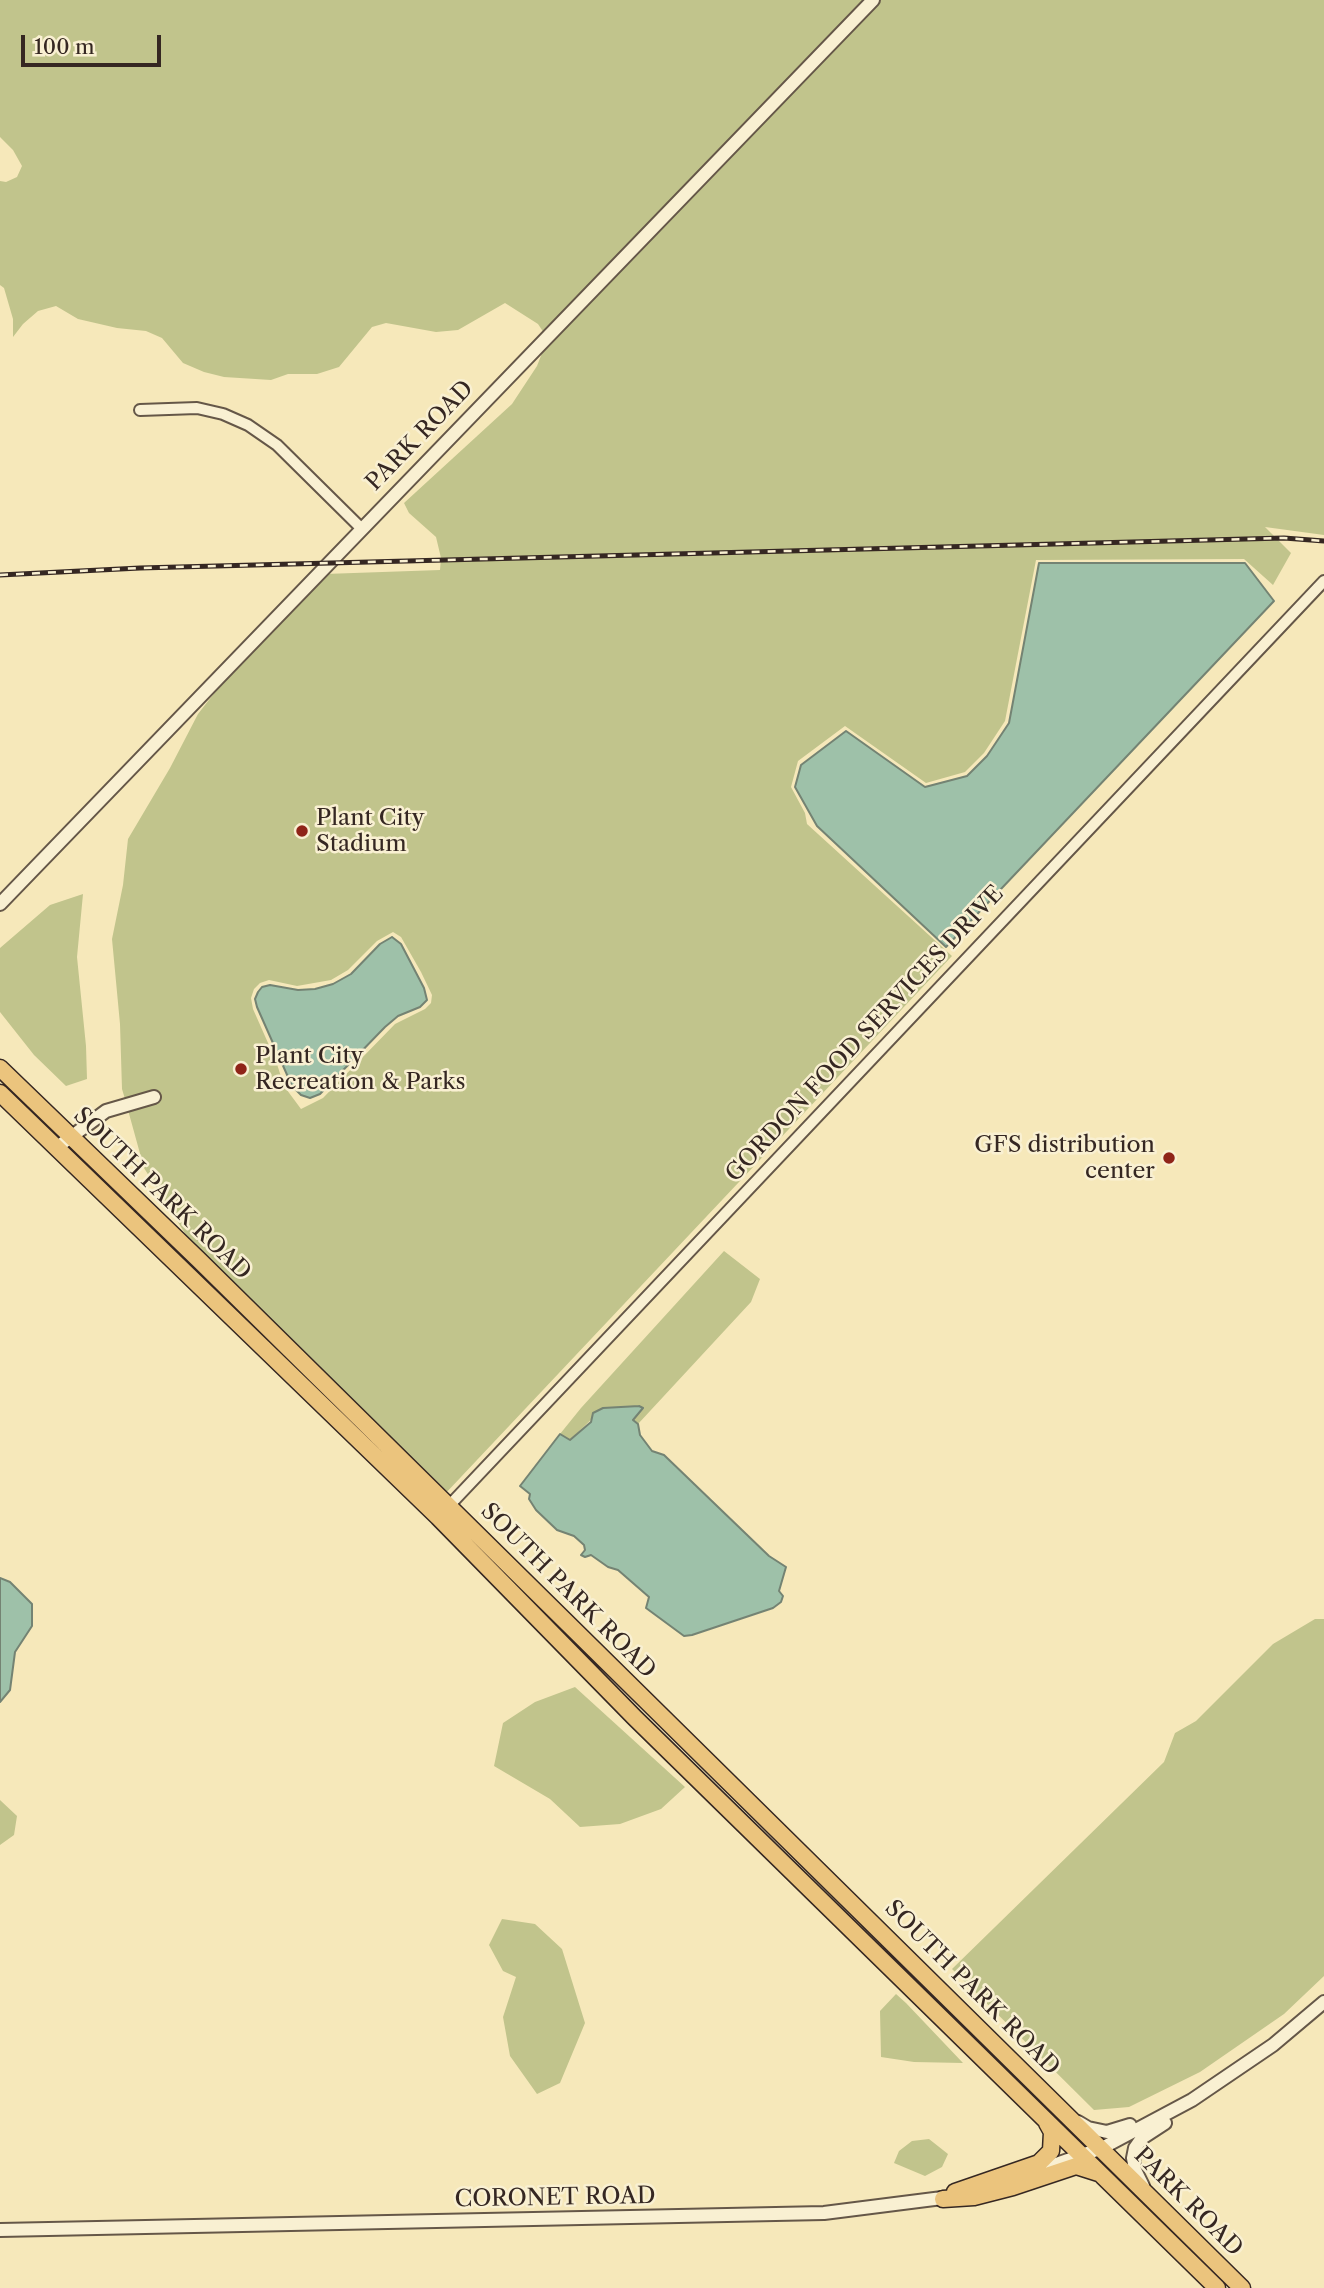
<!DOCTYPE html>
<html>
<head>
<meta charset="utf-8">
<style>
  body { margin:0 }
  #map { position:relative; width:1324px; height:2288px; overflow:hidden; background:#f6e8ba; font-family:"Libre Caslon Text",serif }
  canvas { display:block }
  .scale { position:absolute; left:21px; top:35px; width:140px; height:32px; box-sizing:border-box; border:4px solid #352722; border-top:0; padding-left:9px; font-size:21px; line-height:24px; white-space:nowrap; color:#352722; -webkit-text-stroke:5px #f9f0d2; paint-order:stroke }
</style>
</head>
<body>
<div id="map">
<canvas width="1324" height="2288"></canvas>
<div class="scale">100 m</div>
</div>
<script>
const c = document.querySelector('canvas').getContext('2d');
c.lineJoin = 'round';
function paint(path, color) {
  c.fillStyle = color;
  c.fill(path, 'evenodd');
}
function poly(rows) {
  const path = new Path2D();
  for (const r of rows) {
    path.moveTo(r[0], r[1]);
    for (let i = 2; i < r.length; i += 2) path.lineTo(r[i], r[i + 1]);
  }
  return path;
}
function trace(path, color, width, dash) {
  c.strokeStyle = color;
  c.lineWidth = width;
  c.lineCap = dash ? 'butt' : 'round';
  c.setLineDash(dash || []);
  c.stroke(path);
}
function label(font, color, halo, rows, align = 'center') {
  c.font = font + ' "Libre Caslon Text",serif';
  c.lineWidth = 5;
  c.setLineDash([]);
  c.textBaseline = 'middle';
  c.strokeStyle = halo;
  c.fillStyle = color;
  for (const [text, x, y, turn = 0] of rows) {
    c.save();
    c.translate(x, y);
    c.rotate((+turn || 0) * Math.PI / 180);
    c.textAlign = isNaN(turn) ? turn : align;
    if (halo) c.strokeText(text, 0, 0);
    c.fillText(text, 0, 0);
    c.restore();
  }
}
const green = poly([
  [0,0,865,0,544,333,538,324,505,303,458,330,436,332,386,323,372,327,339,367,317,374,288,374,271,380,224,377,204,372,183,363,162,338,146,331,117,328,78,319,56,306,38,311,23,324,13,337,13,319,4,288,0,285,0,181,6,182,17,177,22,166,13,150,0,137],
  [880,0,1324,0,1324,535,1265,527,1291,553,1273,585,1244,559,1036,560,1005,721,984,753,965,772,926,783,845,726,798,761,791,787,805,813,807,824,952,956,444,1495,196,1251,144,1168,128,1110,160,1101,157,1091,125,1099,122,1089,120,1024,112,939,123,885,128,839,170,768,198,714,226,678,325,574,440,570,441,558,436,537,409,513,404,503,512,404,537,366,544,348],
  [393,932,401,937,421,972,432,995,431,1003,425,1009,395,1024,323,1098,301,1109,284,1086,276,1061,253,1009,251,998,254,989,260,983,269,980,297,986,331,980,348,970,377,941],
  [83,894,77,957,86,1046,87,1079,66,1086,34,1055,0,1012,0,948,50,905],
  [724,1251,760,1279,751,1302,638,1424,633,1420,643,1407,603,1408,570,1440,560,1434,581,1408],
  [1315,1619,1324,1619,1324,1976,1284,2014,1200,2072,1129,2107,1094,2110,952,1969,1164,1762,1175,1733,1196,1721,1273,1644],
  [575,1687,685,1787,661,1809,620,1824,580,1827,550,1799,494,1766,503,1723,535,1702],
  [0,1800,17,1816,14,1835,0,1845],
  [502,1919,535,1924,562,1949,585,2023,560,2083,537,2094,510,2056,503,2017,516,1977,503,1971,489,1945],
  [896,1994,906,2003,963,2063,914,2062,881,2057,880,2011],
  [929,2139,948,2154,942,2167,925,2176,894,2163,899,2151,912,2141]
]);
const water = poly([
  [1039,563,1245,563,1274,601,946,947,817,826,795,787,801,765,846,731,925,787,967,776,987,756,1009,723,1039,563],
  [392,937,401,944,424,988,427,1000,420,1007,398,1016,385,1027,320,1094,310,1098,301,1095,292,1086,257,1007,255,999,258,992,262,987,270,985,298,990,315,989,333,984,351,974,380,944,392,937],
  [639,1406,643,1408,633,1420,638,1424,640,1435,652,1451,664,1455,769,1556,786,1567,779,1591,783,1596,781,1602,773,1608,692,1635,684,1636,646,1608,649,1597,618,1570,608,1567,591,1555,585,1557,581,1555,585,1550,584,1545,574,1536,557,1530,536,1510,529,1499,530,1494,520,1486,560,1434,570,1440,591,1422,593,1413,603,1408,639,1406],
  [0,1578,10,1582,32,1604,32,1626,15,1652,10,1690,0,1702,0,1578]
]);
const minor = poly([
  [140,410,197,408,223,414,248,425,277,445,362,529],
  [445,1510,1324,581]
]);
const tertiary = poly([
  [0,904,873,0],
  [56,1148,106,1111,154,1097],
  [1078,2122,1088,2128,1107,2132,1130,2125],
  [1031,2173,1102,2148,1192,2100,1273,2045,1324,2002],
  [1143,2186,1135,2170,1133,2158,1135,2148,1142,2138,1165,2123],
  [0,2230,824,2213,950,2197]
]);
const primary = poly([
  [0,1068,199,1260,1242,2288],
  [0,1093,438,1517,635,1718,1217,2288],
  [955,2192,1039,2163,1051,2151,1052,2132,1047,2123],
  [943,2199,974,2197,1013,2187,1076,2166,1098,2173]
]);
const rail = poly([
  [0,575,140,568,1284,538,1324,541]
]);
const markers = [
  [302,831,7,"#8f2418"],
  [241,1069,7,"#8f2418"],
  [1169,1158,7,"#8f2418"]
];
const streetNames = [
  ["PARK ROAD",420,436,-46],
  ["GORDON FOOD SERVICES DRIVE",865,1034,-47],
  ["SOUTH PARK ROAD",162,1194,44],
  ["SOUTH PARK ROAD",568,1591,45],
  ["SOUTH PARK ROAD",972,1988,45],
  ["CORONET ROAD",555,2198,-1],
  ["PARK ROAD",1188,2202,45]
];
const poiNames = [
  ["Plant City",316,818],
  ["Stadium",316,844],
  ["Plant City",255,1056],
  ["Recreation & Parks",255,1082],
  ["GFS distribution",1155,1145,"right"],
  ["center",1155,1171,"right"]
];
paint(green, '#c1c48c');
paint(water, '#9ec1a9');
trace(water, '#748373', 2);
trace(minor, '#655748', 14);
trace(tertiary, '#655748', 16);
trace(primary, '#352722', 19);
trace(minor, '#f9f0d2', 10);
trace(tertiary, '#f9f0d2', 12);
trace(primary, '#ebc47d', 16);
trace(rail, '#352722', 5);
trace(rail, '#f9f0d2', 2.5, [8]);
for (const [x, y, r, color] of markers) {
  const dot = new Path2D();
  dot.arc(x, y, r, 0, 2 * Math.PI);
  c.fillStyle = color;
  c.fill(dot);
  trace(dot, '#f9f0d2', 2.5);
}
label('23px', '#352722', '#f9f0d2', streetNames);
label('23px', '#352722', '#f9f0d2', poiNames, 'left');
</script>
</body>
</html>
